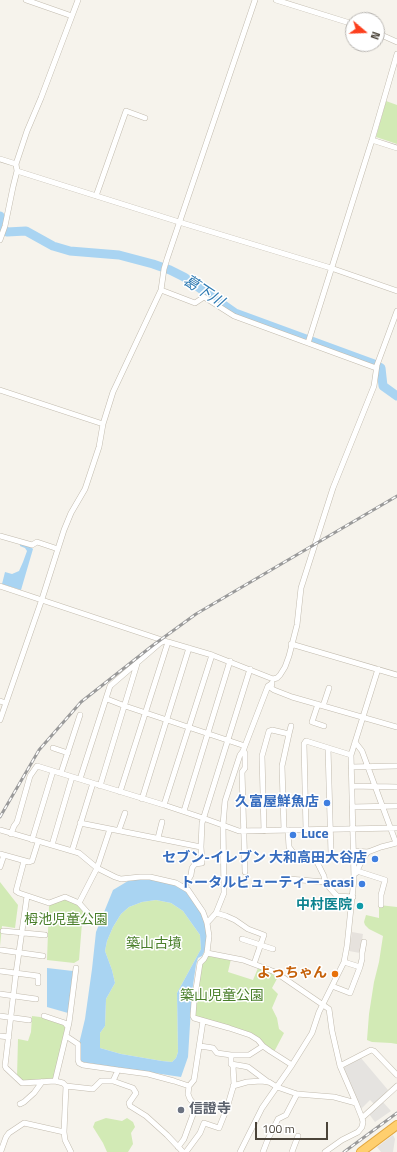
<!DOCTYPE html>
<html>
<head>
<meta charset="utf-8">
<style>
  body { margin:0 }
  #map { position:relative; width:397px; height:1152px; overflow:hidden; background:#f6f3ec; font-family:"Titillium Web",sans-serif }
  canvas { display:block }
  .north { position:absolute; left:345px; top:12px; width:40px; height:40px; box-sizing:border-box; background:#fff; border:1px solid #b7b4b0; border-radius:50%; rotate:109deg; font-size:11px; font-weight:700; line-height:16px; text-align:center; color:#4b4439 }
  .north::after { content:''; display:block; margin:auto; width:14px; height:18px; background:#fc3f1d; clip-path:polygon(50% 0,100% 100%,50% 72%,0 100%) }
  .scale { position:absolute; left:255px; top:1122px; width:73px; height:18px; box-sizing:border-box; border:2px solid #4b4439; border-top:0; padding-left:5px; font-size:12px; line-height:14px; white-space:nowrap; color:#4b4439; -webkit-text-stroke:3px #fff; paint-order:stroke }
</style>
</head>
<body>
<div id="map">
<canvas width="397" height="1152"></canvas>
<div class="north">N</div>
<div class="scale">100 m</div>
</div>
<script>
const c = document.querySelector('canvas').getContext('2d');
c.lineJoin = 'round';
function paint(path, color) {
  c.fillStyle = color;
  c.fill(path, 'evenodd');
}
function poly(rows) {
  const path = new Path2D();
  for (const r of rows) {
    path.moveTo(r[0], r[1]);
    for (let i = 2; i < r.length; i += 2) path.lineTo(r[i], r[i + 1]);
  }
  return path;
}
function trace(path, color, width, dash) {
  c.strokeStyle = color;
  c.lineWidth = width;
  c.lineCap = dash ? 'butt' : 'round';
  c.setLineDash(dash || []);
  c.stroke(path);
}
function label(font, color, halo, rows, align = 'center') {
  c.font = font + ' "Titillium Web","Noto Sans JP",sans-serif';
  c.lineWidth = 3;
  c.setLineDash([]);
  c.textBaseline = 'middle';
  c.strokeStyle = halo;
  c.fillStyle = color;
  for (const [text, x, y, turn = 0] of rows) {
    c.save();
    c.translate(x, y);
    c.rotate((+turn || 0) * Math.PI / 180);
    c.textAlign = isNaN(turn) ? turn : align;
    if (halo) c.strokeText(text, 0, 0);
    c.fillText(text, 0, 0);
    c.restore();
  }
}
const industrial = poly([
  [352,932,363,934,360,953,349,951]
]);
const green = poly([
  [386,101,397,105,397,144,376,137],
  [0,882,18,905,15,928,2,926,0,946],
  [64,898,70,900,80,907,85,916,82,923,79,960,74,963,47,960,49,905],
  [156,900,171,903,183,911,200,935,201,949,177,993,178,1052,176,1058,172,1062,162,1061,121,1054,100,1048,100,1033,105,1026,106,999,115,983,112,970,105,951,107,941,113,927,121,914,129,907,142,902],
  [379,905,397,907,397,1044,391,1043,372,1042,367,1040,369,1014,374,982,379,962,383,936,369,929,365,925,364,922,366,915,379,918],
  [208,956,231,959,228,972,253,980,258,968,269,972,278,977,272,988,278,994,272,1008,277,1018,279,1029,284,1033,274,1052,265,1045,260,1039,194,1016,200,965],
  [32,1016,40,1017,64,1024,66,1027,54,1080,24,1081,17,1077,18,1039,28,1041,31,1032],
  [106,1118,122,1121,127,1118,133,1122,135,1127,131,1133,133,1144,128,1152,107,1152,103,1143,93,1127,95,1122]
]);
const parking = poly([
  [361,1058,388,1090,374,1104,370,1100,361,1109,343,1068],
  [382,1101,391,1111,375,1122,369,1114],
  [393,1135,395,1139,393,1152,381,1152,377,1147]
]);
const water = poly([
  [20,544,31,547,33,549,21,590,2,584,5,572,12,574,19,571,23,562,27,551,25,548,20,546],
  [146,879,160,880,183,888,202,913,207,932,205,950,202,956,198,958,196,965,192,992,188,1057,181,1077,81,1062,79,1044,85,1019,92,969,96,932,113,890,128,881,134,880],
  [156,900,171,903,183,911,200,935,201,949,177,993,178,1052,176,1058,172,1062,162,1061,121,1054,100,1048,100,1033,105,1026,106,999,115,983,112,970,105,951,107,941,113,927,121,914,129,907,142,902],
  [47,968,73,971,68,1013,47,1007]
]);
const river = poly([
  [0,216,1,227,7,232,26,231,53,246,70,251,119,255,153,264,170,270,184,277,235,313,374,364,381,368,383,386,397,396]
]);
const minor = poly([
  [26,0,72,16],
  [276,0,353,24],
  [377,33,397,42],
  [372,140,397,54],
  [0,159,16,164],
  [17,171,179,222,331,268,397,291],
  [96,196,126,111,145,118],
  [0,240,5,226,13,187,17,171,16,164,27,131,41,98,78,0],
  [161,290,195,303,204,297,234,316,376,368],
  [308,343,372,140,397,148],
  [0,390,103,424],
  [0,536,32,545,37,542,58,549],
  [0,586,168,642,212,655,273,679,277,678,280,675,285,667,289,656,297,625,301,588,333,488,374,386,377,365,397,311],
  [291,644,397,675],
  [272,683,271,688,274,690,292,697,397,727],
  [107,699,125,706,245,746],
  [0,701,6,703],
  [318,704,312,722,324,726],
  [323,706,329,688],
  [0,720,42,599,64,530,71,513,85,489,99,447,103,424,113,392,161,290,164,269,167,259,255,0],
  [289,734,291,726],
  [355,742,362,751,396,843],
  [53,748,68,753],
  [328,748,331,854],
  [243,751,245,753,245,768,242,772,245,872],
  [351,767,397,766],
  [61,773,80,715],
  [80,779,110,686,160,643,165,641],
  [100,786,137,664],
  [352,786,397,787],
  [120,792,168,642],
  [142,799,189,648],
  [164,805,212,655],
  [352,807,397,806],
  [184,811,230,661],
  [80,823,201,847,202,823,250,669],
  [0,830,79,853,97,868,115,877,121,879,140,877,150,877,176,883,188,890,203,912,207,923,209,936,207,953,204,959,200,963,194,1002,193,1016,194,1018,229,1028,250,1035,258,1040,263,1046,270,1051,292,1065],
  [119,830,125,813],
  [288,830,289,847,295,855,317,862,324,876,325,882,328,886,337,896,353,897],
  [306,830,304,744,306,741,351,755],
  [264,831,262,756,269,731,272,730,289,734,282,766,284,830],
  [11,834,14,826,17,822,30,776,37,766,164,805,203,818,239,831,397,828],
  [158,838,162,822],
  [32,840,53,771],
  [52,845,72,777],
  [72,851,93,783],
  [353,851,368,852,381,847,397,843],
  [0,854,29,862,32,861,38,842],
  [24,861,16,891,19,893,49,903,65,897,79,903,87,912],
  [0,867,4,855],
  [357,871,385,880,381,895,381,905],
  [356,873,363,858,368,852],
  [289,879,325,882],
  [184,887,191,875,192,868,195,864,202,863,201,847],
  [27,896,16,973,5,1066,6,1068,22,1083,55,1081,63,1083,66,1086,93,1089,101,1081,113,1081,133,1088,136,1093,129,1103,130,1106,146,1116,167,1135,183,1152],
  [79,903,97,868,110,829],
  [216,913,226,916,235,920,248,929,264,935,254,964],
  [207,923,216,913,224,893,223,825,225,801,240,755,243,751,268,686,271,684],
  [3,931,45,935],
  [242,939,273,949],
  [1,950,43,956],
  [207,953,243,960,275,972,329,1009,332,1031,340,1066,356,1103],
  [344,962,360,967,362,959,362,953,364,942],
  [0,971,38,976,38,983],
  [332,986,350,993,360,967],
  [0,994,36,999],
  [0,1016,29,1020],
  [44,1016,65,1023,68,1027],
  [0,1036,9,1037],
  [66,1036,78,1044,78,1060,79,1063,83,1065,118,1070],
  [200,1046,213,1048,217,1053,231,1055],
  [231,1064,243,1066,248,1067,268,1082],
  [340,1066,371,1050,374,1051,397,1075],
  [55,1081,69,1023,76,968],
  [113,1081,118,1070,148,1074,174,1081,189,1086],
  [66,1086,64,1132,65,1140,71,1152],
  [233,1086,247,1082,261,1081,269,1082,277,1087,297,1094,334,1097,356,1103,362,1118,363,1122,362,1127,358,1132,342,1140,325,1152],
  [20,1104,24,1102,34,1093,42,1082],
  [362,1118,397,1086],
  [178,1147,184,1139,195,1109,194,1104,190,1099,188,1094,189,1086,194,1080,203,1021],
  [1,1151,6,1137,9,1133,24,1123,64,1132],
  [186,1152,200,1133,204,1123,219,1128,227,1108,234,1084,233,1066,231,1064,231,1055,249,1055,263,1046],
  [240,1152,262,1108,292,1065,312,1033,319,1012,344,962,347,946,354,879,351,755,378,669],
  [263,1152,268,1139,278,1119,286,1115,297,1094],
  [292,1152,298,1136]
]);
const highway = poly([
  [361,1152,397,1125]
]);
const rail = poly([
  [0,817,39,750,81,702,152,646,196,614,397,496],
  [344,1152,397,1113]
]);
const markers = [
  [327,803,4,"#3f7fe0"],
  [293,835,4,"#3f7fe0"],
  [375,859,4,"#3f7fe0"],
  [362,884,4,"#3f7fe0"],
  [360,906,4,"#0f9aa8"],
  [335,974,4,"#e8710a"],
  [181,1110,4,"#6b7280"]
];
const shopNames = [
  ["久富屋鮮魚店",319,803],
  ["Luce",301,835,"left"],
  ["セブン-イレブン 大和高田大谷店",367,859],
  ["トータルビューティー acasi",354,884]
];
const cultureNames = [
  ["中村医院",352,906]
];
const parkNames = [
  ["栂池児童公園",66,921],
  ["築山古墳",154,945],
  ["築山児童公園",222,997]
];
const foodNames = [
  ["よっちゃん",327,974]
];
const worshipNames = [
  ["信證寺",189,1110]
];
const waterNames = [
  ["葛下川",203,292,33]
];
paint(industrial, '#e6e2dd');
paint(green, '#d2eab5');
paint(parking, '#e5e3e0');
paint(water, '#a9d4f2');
trace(river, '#a9d4f2', 9);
trace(minor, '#c2bbae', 6);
trace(highway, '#e0a43c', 10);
trace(minor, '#fff', 5);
trace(highway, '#ffcf6e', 8);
trace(rail, '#9a9a9a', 3);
trace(rail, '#fff', 1.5, [4.5]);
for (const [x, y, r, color] of markers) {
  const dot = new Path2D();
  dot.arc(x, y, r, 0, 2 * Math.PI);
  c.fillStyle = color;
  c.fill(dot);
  trace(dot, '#fff', 1.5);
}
label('bold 14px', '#366cbe', '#fff', shopNames, 'right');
label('bold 14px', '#0d838f', '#fff', cultureNames, 'right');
label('14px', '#4a7f2a', '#fff', parkNames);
label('bold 14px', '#c56008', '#fff', foodNames, 'right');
label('bold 14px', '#5b616d', '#fff', worshipNames, 'left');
label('italic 15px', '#2e7ab2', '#fff', waterNames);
</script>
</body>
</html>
